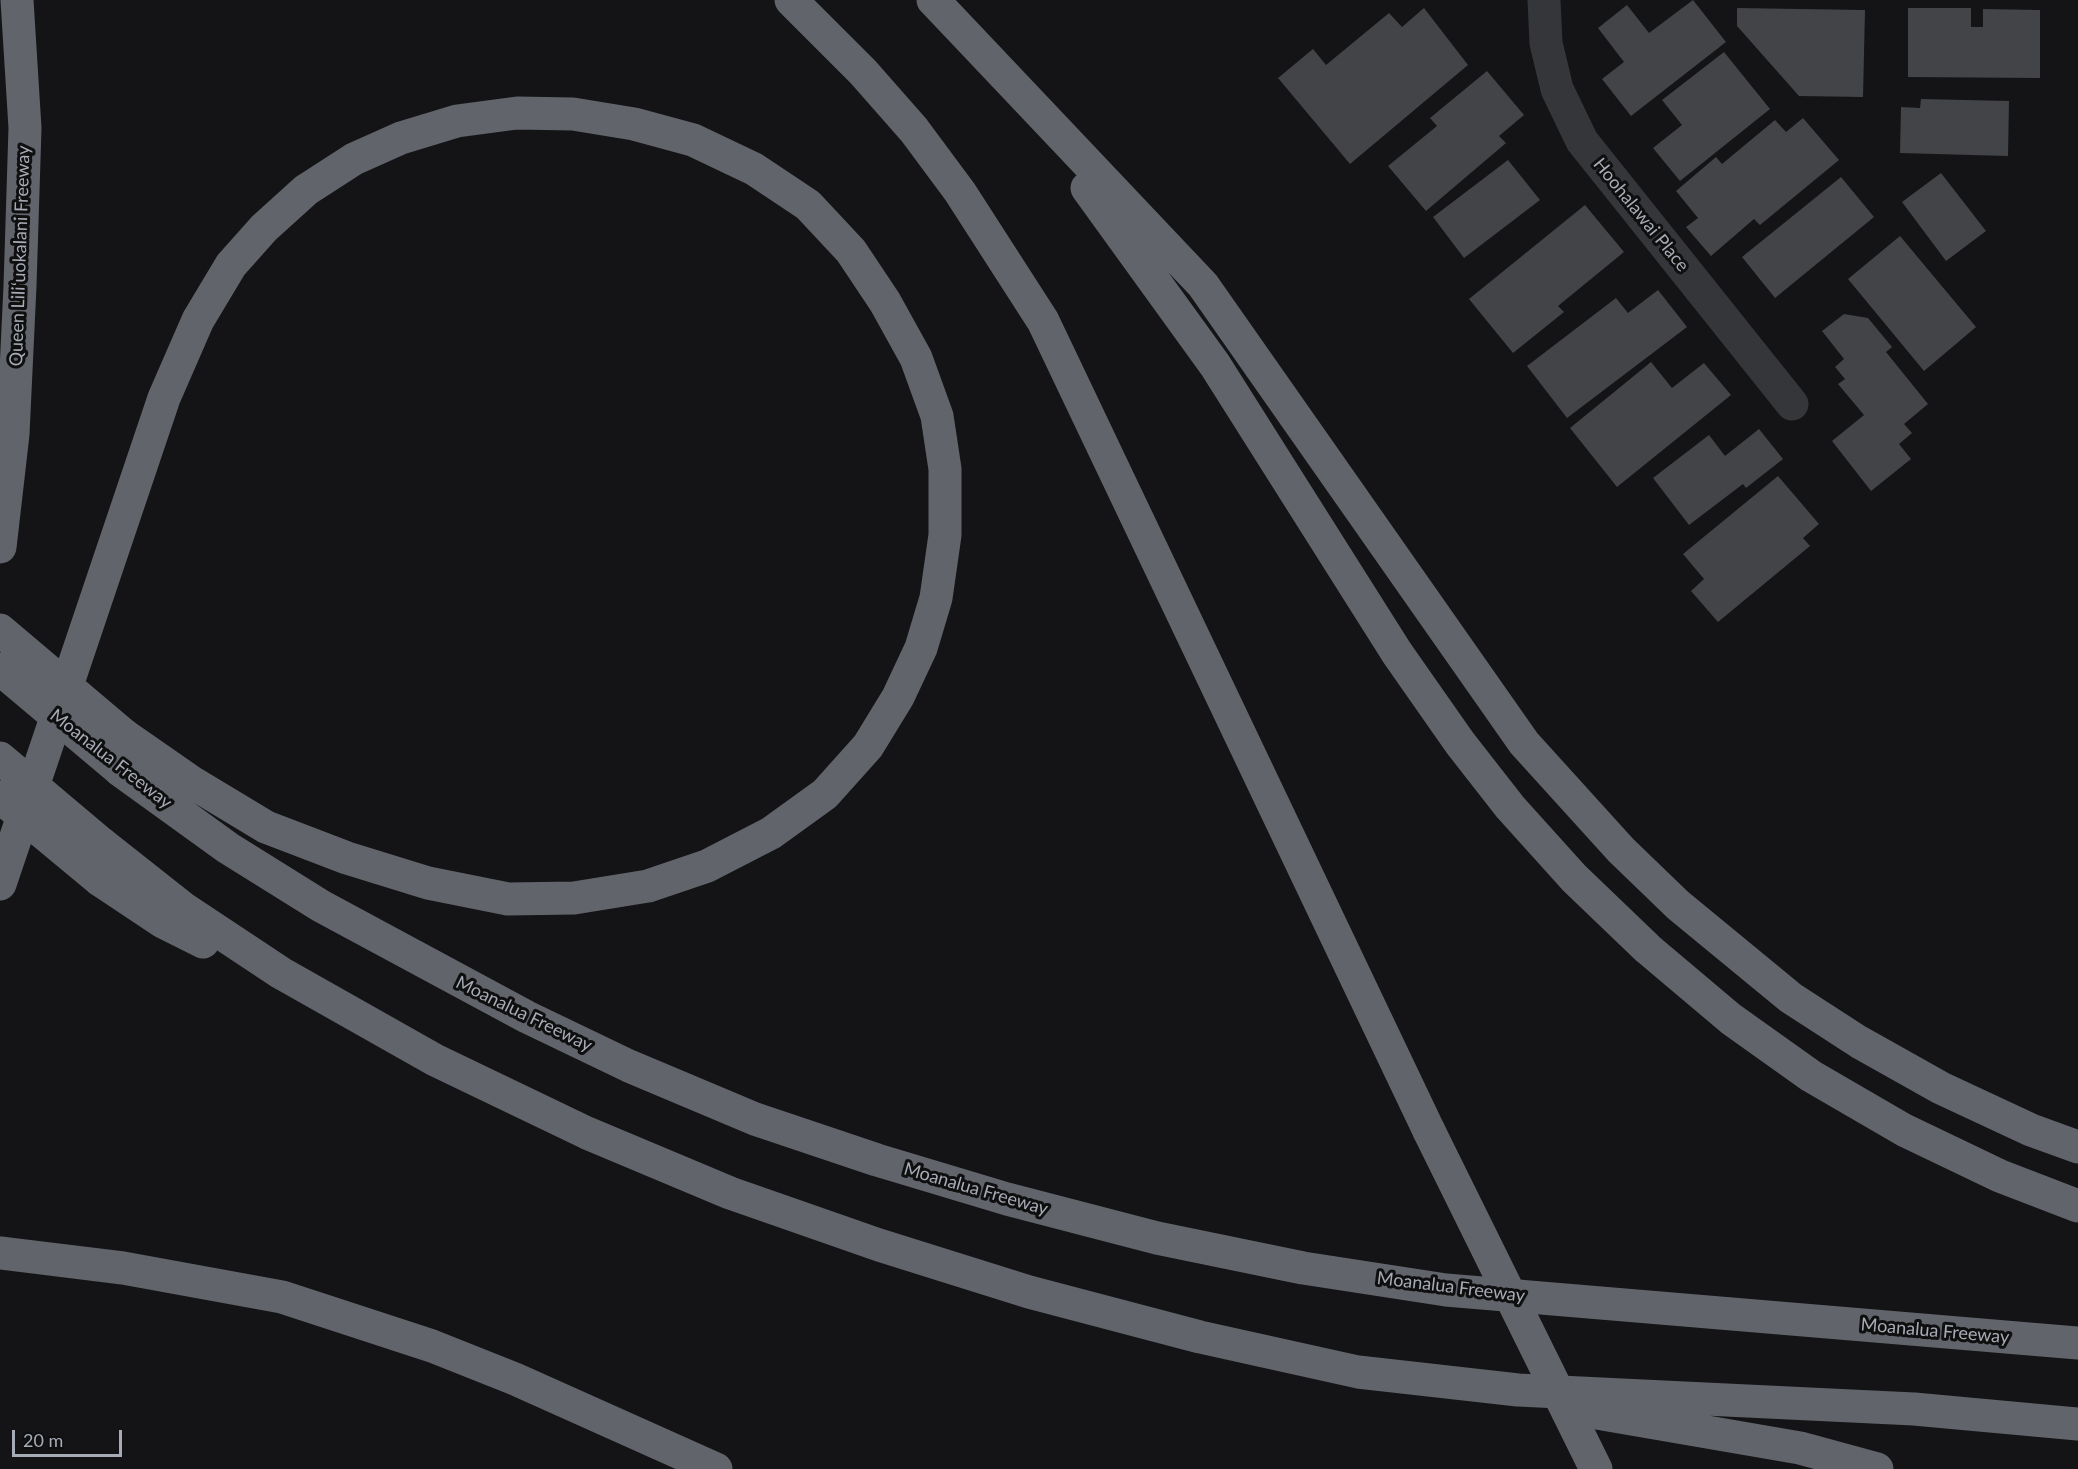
<!DOCTYPE html>
<html>
<head>
<meta charset="utf-8">
<style>
  body { margin:0 }
  #map { position:relative; width:2078px; height:1469px; overflow:hidden; background:#141416; font-family:Lato,sans-serif }
  canvas { display:block }
  .scale { position:absolute; left:12px; top:1430px; width:110px; height:27px; box-sizing:border-box; border:3px solid #a6abb5; border-top:0; padding-left:8px; font-size:18px; line-height:21px; white-space:nowrap; color:#a6abb5; -webkit-text-stroke:4px #0f0f10; paint-order:stroke }
</style>
</head>
<body>
<div id="map">
<canvas width="2078" height="1469"></canvas>
<div class="scale">20 m</div>
</div>
<script>
const c = document.querySelector('canvas').getContext('2d');
c.lineJoin = 'round';
function paint(path, color) {
  c.fillStyle = color;
  c.fill(path, 'evenodd');
}
function poly(rows) {
  const path = new Path2D();
  for (const r of rows) {
    path.moveTo(r[0], r[1]);
    for (let i = 2; i < r.length; i += 2) path.lineTo(r[i], r[i + 1]);
  }
  return path;
}
function trace(path, color, width, dash) {
  c.strokeStyle = color;
  c.lineWidth = width;
  c.lineCap = dash ? 'butt' : 'round';
  c.setLineDash(dash || []);
  c.stroke(path);
}
function label(font, color, halo, rows, align = 'center') {
  c.font = font + ' Lato,sans-serif';
  c.lineWidth = 6;
  c.setLineDash([]);
  c.textBaseline = 'middle';
  c.strokeStyle = halo;
  c.fillStyle = color;
  for (const [text, x, y, turn = 0] of rows) {
    c.save();
    c.translate(x, y);
    c.rotate((+turn || 0) * Math.PI / 180);
    c.textAlign = isNaN(turn) ? turn : align;
    if (halo) c.strokeText(text, 0, 0);
    c.fillText(text, 0, 0);
    c.restore();
  }
}
const building = poly([
  [1693,0,1726,42,1631,116,1602,79,1624,62,1598,28,1627,5,1649,33],
  [1424,8,1468,65,1350,164,1278,78,1313,49,1326,65,1389,13,1402,27],
  [1737,8,1865,10,1863,97,1799,96,1737,26],
  [1908,8,1971,8,1971,27,1983,27,1983,9,2040,10,2040,78,1908,77],
  [1724,52,1770,109,1680,181,1653,148,1682,125,1662,100],
  [1487,71,1524,115,1499,136,1506,143,1426,211,1388,166,1437,126,1430,118],
  [1921,99,2009,101,2008,156,1900,153,1901,107,1920,108],
  [1803,118,1839,160,1760,225,1754,219,1711,256,1686,227,1698,218,1676,191,1716,157,1722,164,1775,120,1786,132],
  [1508,160,1540,200,1464,258,1433,217],
  [1941,173,1986,231,1946,261,1902,202],
  [1841,177,1874,217,1775,298,1742,257],
  [1585,205,1624,252,1558,306,1564,312,1513,353,1469,299],
  [1900,236,1976,327,1924,371,1848,279],
  [1658,290,1687,327,1567,418,1527,366,1616,298,1628,313],
  [1844,314,1868,318,1892,347,1886,352,1928,404,1904,424,1912,433,1899,444,1911,459,1871,491,1832,441,1864,415,1838,384,1845,379,1835,367,1844,359,1822,331],
  [1651,362,1672,388,1704,363,1731,395,1617,487,1570,428],
  [1759,429,1783,459,1746,488,1743,484,1689,525,1653,478,1709,435,1725,456],
  [1778,476,1819,524,1803,538,1810,546,1718,622,1691,591,1704,579,1683,554]
]);
const minor = poly([
  [1544,0,1546,43,1557,89,1582,141,1792,404]
]);
const motorway = poly([
  [791,0,863,72,914,130,960,192,1043,321,1429,1131],
  [933,0,1203,285,1524,743,1621,850,1678,905,1791,998,1859,1042,1941,1088,2031,1130,2078,1147],
  [1087,188,1215,365,1397,653,1460,743,1510,807,1574,878,1648,949,1731,1019,1811,1076,1904,1130,2000,1176,2078,1206],
  [0,547,13,434,20,286,25,128,17,0],
  [120,770,228,848,321,906,527,1017,629,1066,755,1119,877,1160,1007,1199,1157,1238,1303,1268,1446,1290,2078,1343],
  [102,844,183,908,281,973,435,1060,587,1133,730,1193,879,1245,1029,1292,1200,1337,1358,1372,1518,1390,1914,1409,2078,1424],
  [100,880,163,922,203,942],
  [0,884,164,398,198,320,231,265,264,228,306,190,354,159,401,138,457,121,517,113,573,114,634,124,693,140,754,169,808,205,851,251,885,302,916,358,937,416,945,469,945,535,936,598,921,648,898,697,868,746,825,794,771,833,707,866,648,886,574,898,508,899,428,883,347,858,266,827,193,783,124,735],
  [0,1253,123,1268,282,1297,432,1346,515,1379,716,1469],
  [1591,1412,1800,1448,1877,1469]
]);
const motorwayBridge = poly([
  [0,630,124,735],
  [0,669,120,770],
  [0,758,102,844],
  [0,797,100,880],
  [1429,1131,1596,1469]
]);
const streetNames = [
  ["Hoohalawai Place",1641,215,51],
  ["Queen Liliʻuokalani Freeway",20,256,-88],
  ["Moanalua Freeway",111,759,38],
  ["Moanalua Freeway",524,1014,26],
  ["Moanalua Freeway",976,1189,16],
  ["Moanalua Freeway",1451,1287,7],
  ["Moanalua Freeway",1935,1331,5]
];
paint(building, '#434448');
trace(minor, '#35363a', 33);
trace(motorway, '#61646b', 33);
trace(motorwayBridge, '#61646b', 33);
label('18px', '#a6abb5', '#0f0f10', streetNames);
</script>
</body>
</html>
